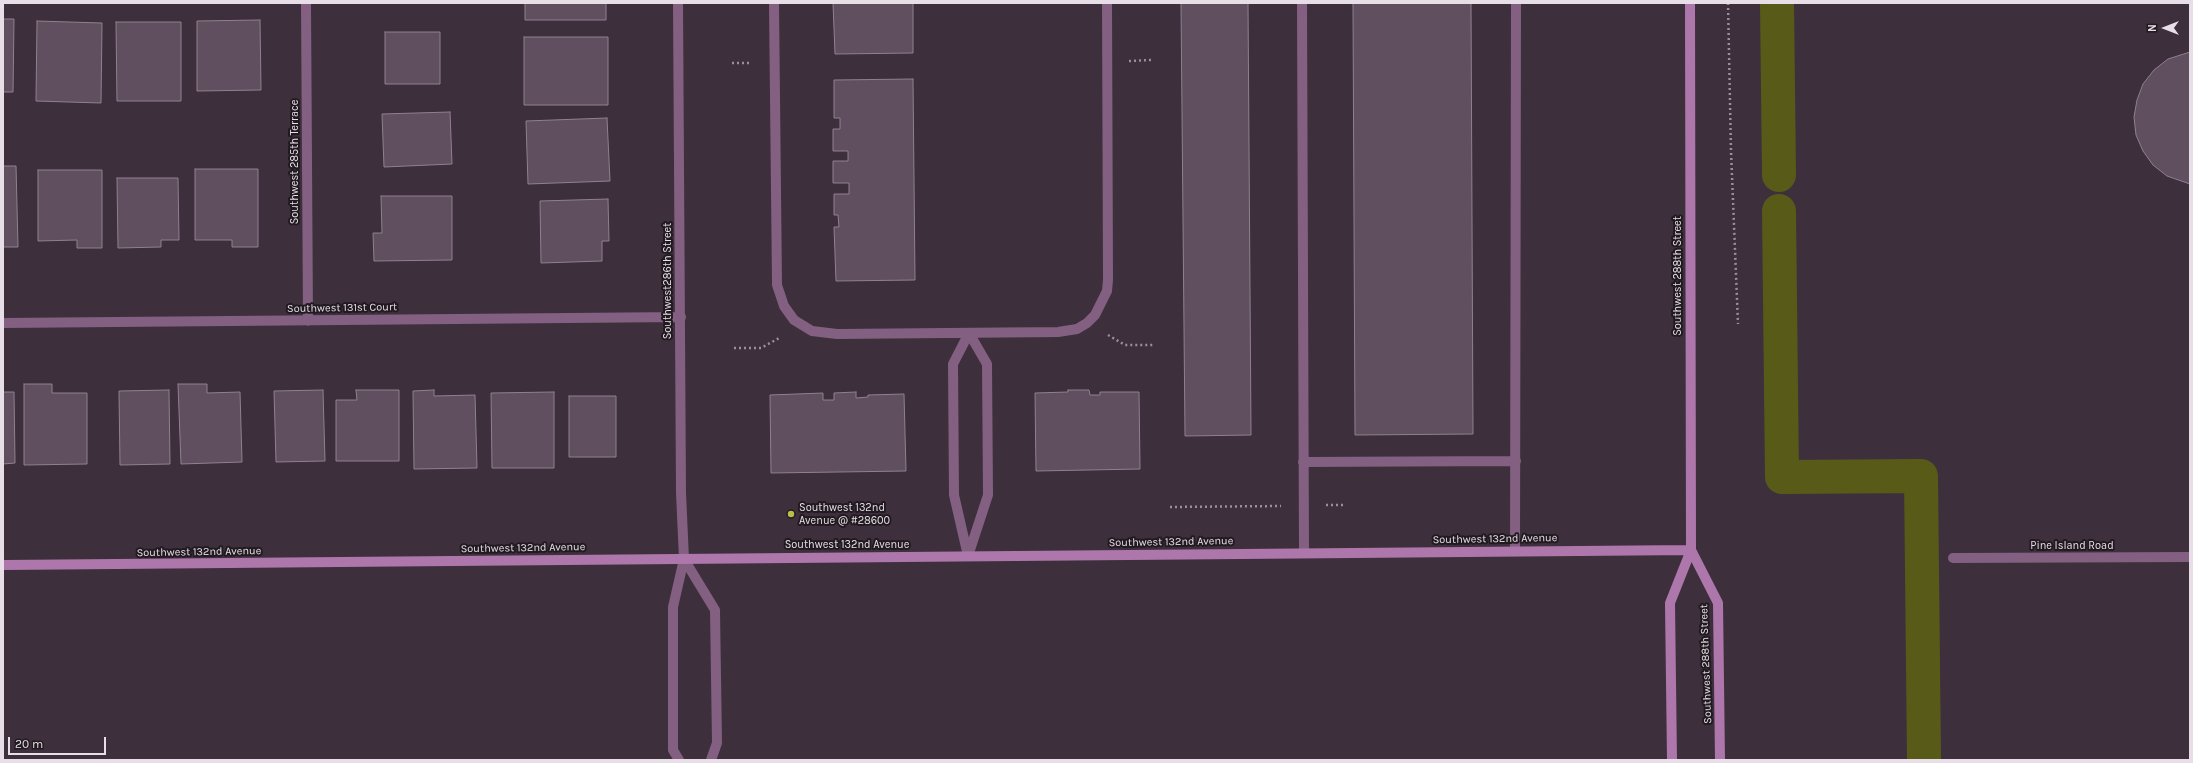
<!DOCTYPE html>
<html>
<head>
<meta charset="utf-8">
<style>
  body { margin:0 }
  #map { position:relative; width:2193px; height:763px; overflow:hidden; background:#3e2f3d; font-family:Karla,sans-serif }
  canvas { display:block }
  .frame { position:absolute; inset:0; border:4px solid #e8dee7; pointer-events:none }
  .north { position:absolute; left:2145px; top:8px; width:40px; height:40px; -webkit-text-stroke:3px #211a20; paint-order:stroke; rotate:270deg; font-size:11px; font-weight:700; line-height:16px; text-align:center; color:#e8dee7 }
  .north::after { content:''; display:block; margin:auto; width:14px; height:18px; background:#e8dee7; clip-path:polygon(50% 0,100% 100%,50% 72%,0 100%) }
  .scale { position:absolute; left:8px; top:737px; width:98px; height:18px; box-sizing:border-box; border:2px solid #e8dee7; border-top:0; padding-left:5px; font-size:12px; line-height:14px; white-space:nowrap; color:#e8dee7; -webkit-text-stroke:3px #211a20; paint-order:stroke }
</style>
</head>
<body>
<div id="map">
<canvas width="2193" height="763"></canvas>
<div class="frame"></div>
<div class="north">N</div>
<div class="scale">20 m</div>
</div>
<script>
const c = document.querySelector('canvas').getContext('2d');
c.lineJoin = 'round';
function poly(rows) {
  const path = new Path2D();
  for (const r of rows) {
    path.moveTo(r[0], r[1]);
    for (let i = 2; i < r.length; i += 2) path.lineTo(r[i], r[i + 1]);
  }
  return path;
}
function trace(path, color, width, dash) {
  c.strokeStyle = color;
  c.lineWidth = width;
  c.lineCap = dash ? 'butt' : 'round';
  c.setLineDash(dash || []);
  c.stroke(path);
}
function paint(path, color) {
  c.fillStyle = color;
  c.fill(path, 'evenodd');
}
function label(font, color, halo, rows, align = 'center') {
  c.font = font + ' Karla,sans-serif';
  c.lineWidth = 4;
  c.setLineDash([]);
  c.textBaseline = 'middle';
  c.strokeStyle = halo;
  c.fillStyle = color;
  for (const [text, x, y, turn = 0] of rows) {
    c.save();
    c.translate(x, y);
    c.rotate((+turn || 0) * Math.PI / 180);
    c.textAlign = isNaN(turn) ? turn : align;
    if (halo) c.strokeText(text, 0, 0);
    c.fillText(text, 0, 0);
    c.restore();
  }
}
const canal = poly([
  [1777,3,1779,175],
  [1779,211,1782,477,1921,476,1924,760]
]);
const building = poly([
  [525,3,606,3,606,20,525,20,525,3],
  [833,3,913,3,913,53,835,54,833,3],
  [1181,3,1248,3,1251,435,1185,436,1181,3],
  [1353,3,1471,3,1473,434,1355,435,1353,3],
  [3,19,14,19,13,92,3,92,3,19],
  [260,20,261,90,197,91,197,21,260,20],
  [37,21,102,23,101,103,36,101,37,21],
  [116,22,181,22,181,101,117,101,116,22],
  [385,32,440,32,440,84,385,84,385,32],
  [524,37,608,37,608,105,524,105,524,37],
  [2190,52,2190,184,2167,176,2153,165,2143,151,2136,135,2134,117,2137,100,2143,84,2154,70,2168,59,2190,52],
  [913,79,915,280,836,281,834,227,839,227,838,215,834,215,834,194,849,194,849,183,833,183,833,161,848,161,848,151,833,151,833,129,840,129,840,118,834,118,834,80,913,79],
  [450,112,452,164,384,167,382,114,450,112],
  [607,118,610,181,528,184,526,121,607,118],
  [3,166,16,166,18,247,3,247,3,166],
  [195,169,258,169,258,247,232,247,232,240,195,240,195,169],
  [38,170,102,170,102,248,77,248,77,240,38,241,38,170],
  [117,178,178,178,179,240,161,240,161,247,118,248,117,178],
  [381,196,452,196,452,260,374,261,373,233,382,233,381,196],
  [608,199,609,241,602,241,602,261,541,263,540,201,608,199],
  [24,384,52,384,52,393,87,393,87,464,24,465,24,384],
  [178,384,207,384,207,393,240,392,242,462,181,464,178,384],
  [169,390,170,464,120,465,119,391,169,390],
  [323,390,325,461,276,462,274,391,323,390],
  [356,390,399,390,399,461,336,461,336,400,357,400,356,390],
  [434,390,434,396,475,395,477,468,414,469,413,391,434,390],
  [1068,390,1089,390,1090,395,1100,395,1100,392,1139,392,1140,469,1036,471,1035,393,1068,392,1068,390],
  [3,392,14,392,15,463,3,464,3,392],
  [554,392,554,468,492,468,491,393,554,392],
  [856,392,856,398,868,397,868,395,904,394,906,471,771,473,770,395,823,393,823,400,834,400,834,393,856,392],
  [569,396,616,396,616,457,569,457,569,396]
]);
const path = poly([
  [1728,3,1731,151,1738,324],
  [1129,61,1151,60],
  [732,63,752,63],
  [1108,335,1125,345,1154,345],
  [734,348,761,348,781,337],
  [1326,505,1346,505],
  [1170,507,1281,506]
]);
const lane = poly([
  [1302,3,1304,553],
  [1303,462,1516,461],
  [1515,550,1516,3],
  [1953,558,2190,557]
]);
const street = poly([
  [306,3,308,321],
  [678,3,681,493,684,559,673,607,673,750,679,760],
  [774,3,777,285,784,306,794,320,812,331,837,334,1058,332,1077,329,1087,323,1095,315,1107,291,1108,280,1107,3],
  [3,323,681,317],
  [969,333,987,364,988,495,968,556,954,495,953,364,969,333],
  [684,559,715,610,717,743,711,760]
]);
const secondary = poly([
  [1691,550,1718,603,1720,760],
  [3,565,1691,550],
  [1672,760,1670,603,1691,550,1690,3]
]);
const markers = [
  [791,514,4,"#b9c046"]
];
const streetNames = [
  ["Southwest 285th Terrace",295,162,-90],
  ["Southwest 288th Street",1678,276,-90],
  ["Southwest286th Street",668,281,-90],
  ["Southwest 131st Court",342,308,-1],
  ["Southwest 132nd Avenue",1495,539,-1],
  ["Southwest 132nd Avenue",1171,542,-1],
  ["Southwest 132nd Avenue",847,545],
  ["Pine Island Road",2072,546],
  ["Southwest 132nd Avenue",523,548,-1],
  ["Southwest 132nd Avenue",199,552,-1],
  ["Southwest 288th Street",1706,664,-92]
];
const poiNames = [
  ["Southwest 132nd",799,508],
  ["Avenue @ #28600",799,521]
];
trace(canal, '#585b18', 34);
paint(building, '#60505f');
trace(building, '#918090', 1);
trace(path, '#9b8f9a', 2.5, [2, 3]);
trace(lane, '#836081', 10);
trace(street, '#836081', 10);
trace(secondary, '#ae77ac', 10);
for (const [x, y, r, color] of markers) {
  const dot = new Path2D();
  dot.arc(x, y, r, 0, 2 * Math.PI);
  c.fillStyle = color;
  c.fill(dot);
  trace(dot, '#211a20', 1.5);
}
label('11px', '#e8dee7', '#211a20', streetNames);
label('11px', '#e8dee7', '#211a20', poiNames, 'left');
</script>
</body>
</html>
